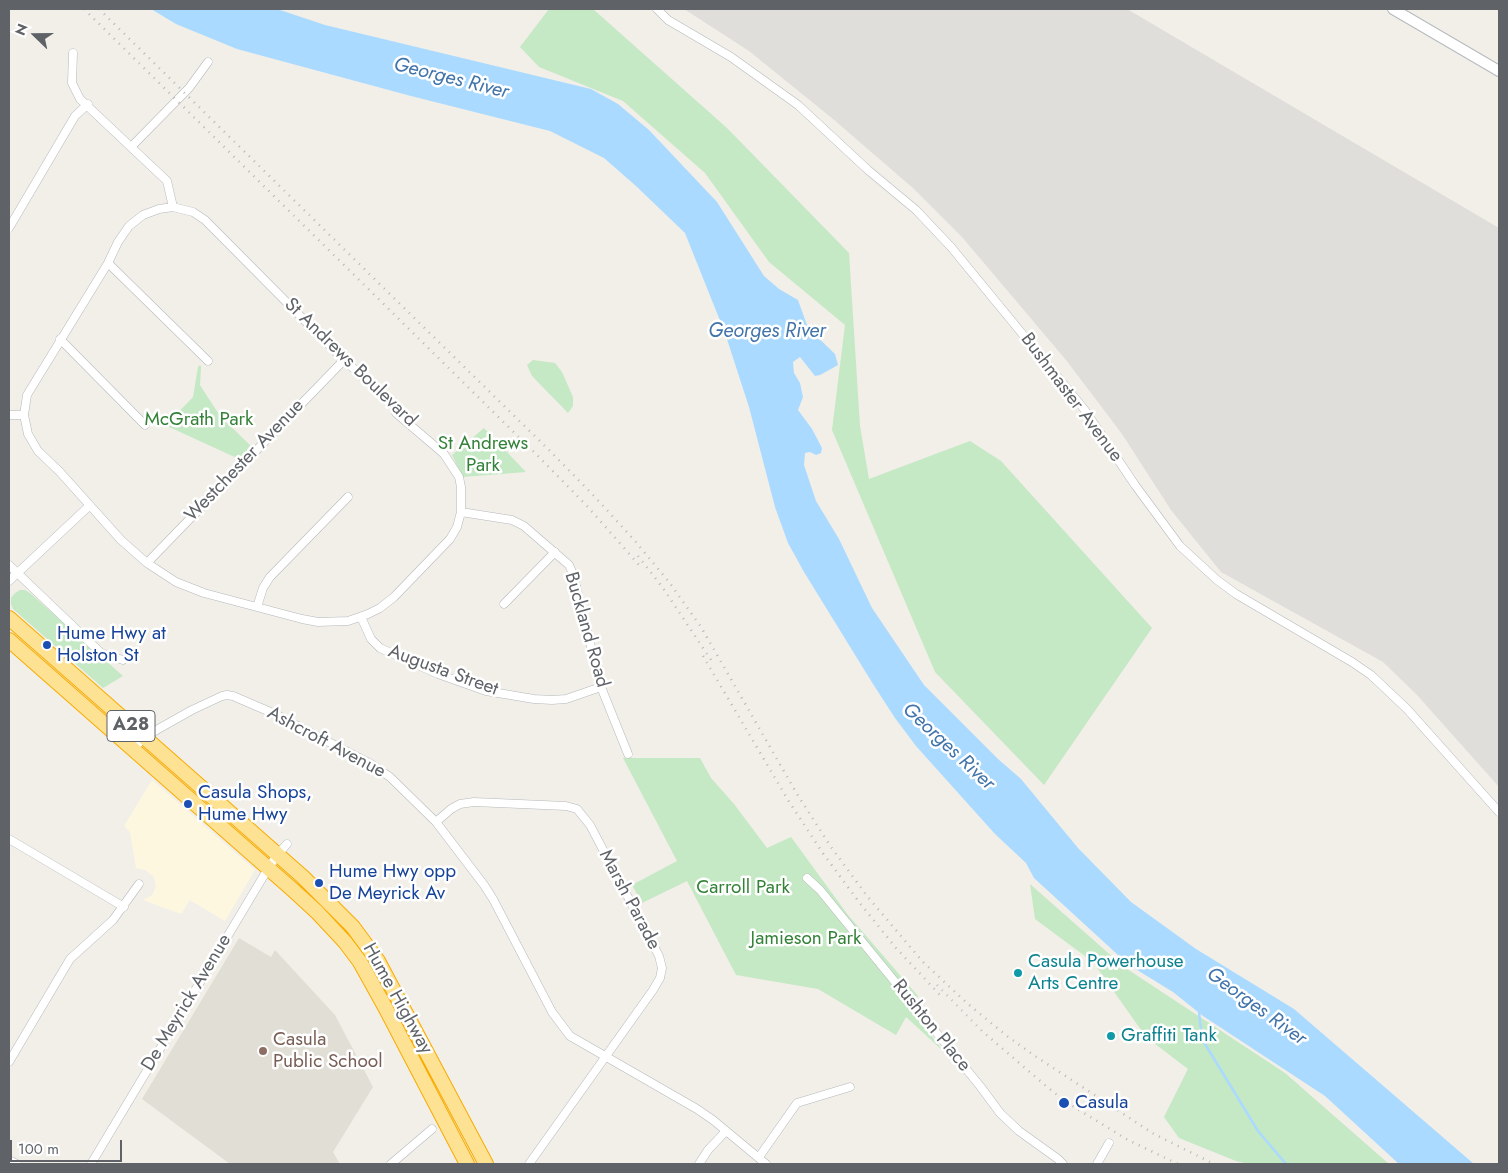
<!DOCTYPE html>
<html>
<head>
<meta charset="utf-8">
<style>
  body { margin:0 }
  #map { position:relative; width:1508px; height:1173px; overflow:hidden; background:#f1efe8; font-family:Jost,sans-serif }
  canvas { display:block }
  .frame { position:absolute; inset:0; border:10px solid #5f6368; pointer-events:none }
  .north { position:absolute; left:10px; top:10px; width:50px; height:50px; -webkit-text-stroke:4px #fff; paint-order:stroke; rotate:292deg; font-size:14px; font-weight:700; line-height:20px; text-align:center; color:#5f6368 }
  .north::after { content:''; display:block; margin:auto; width:18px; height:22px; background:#5f6368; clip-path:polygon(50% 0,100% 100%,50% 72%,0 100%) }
  .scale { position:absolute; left:10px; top:1140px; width:112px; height:22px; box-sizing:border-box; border:2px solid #5f6368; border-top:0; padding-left:6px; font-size:15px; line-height:18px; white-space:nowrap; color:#5f6368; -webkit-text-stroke:4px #fff; paint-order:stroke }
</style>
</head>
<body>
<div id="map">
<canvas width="1508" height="1173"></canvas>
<div class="frame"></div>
<div class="north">N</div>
<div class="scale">100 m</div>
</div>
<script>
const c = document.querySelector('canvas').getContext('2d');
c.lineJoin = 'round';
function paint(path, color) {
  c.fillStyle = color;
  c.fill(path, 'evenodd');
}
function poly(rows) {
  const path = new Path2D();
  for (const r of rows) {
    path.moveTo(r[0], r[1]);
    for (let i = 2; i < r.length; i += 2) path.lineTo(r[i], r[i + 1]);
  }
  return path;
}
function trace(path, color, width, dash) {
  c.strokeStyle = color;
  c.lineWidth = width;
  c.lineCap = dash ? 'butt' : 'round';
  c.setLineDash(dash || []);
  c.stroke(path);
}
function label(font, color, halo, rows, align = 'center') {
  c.font = font + ' Jost,sans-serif';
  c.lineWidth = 5;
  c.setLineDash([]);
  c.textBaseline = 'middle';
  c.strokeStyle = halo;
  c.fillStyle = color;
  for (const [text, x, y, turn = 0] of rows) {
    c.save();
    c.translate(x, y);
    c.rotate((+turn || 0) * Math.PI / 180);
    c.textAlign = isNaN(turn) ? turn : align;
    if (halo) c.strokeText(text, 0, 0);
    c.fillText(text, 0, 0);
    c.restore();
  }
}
const commercial = poly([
  [152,780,255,870,225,921,190,900,181,914,143,900,152,895,156,887,155,881,153,876,145,870,136,868,130,832,124,826]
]);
const industrial = poly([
  [684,9,1127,9,1499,228,1499,787,1417,695,1383,662,1221,572,1171,510,1122,434,1066,360,962,237,914,189,833,119,749,51]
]);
const education = poly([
  [239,938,271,957,275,950,335,1015,373,1087,333,1152,340,1164,230,1164,142,1099]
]);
const green = poly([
  [549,9,593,9,727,128,849,253,860,426,869,479,970,441,1001,461,1152,628,1044,785,935,672,832,430,845,325,769,262,705,173,623,101,539,67,520,47],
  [533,360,555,363,562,372,573,397,573,406,568,413,532,376,527,365],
  [200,365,201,367,200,385,220,416,252,447,239,459,167,426,154,424,154,421,169,422,193,397,198,367],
  [484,428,526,472,463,477,452,455],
  [20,590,25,590,30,593,123,676,103,688,13,609,11,604,11,598,15,593],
  [623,758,700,758,711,778,734,804,767,848,791,837,848,915,918,996,911,1008,943,1051,906,1017,896,1035,818,989,736,975,687,881,642,903,632,885,677,861],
  [1030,884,1124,967,1285,1073,1389,1164,1249,1164,1236,1161,1179,1138,1164,1117,1188,1069,1146,1037,1093,962,1035,919]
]);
const water = poly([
  [151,9,277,9,325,25,591,89,618,104,649,130,717,202,764,276,779,289,798,300,808,328,835,354,838,365,820,375,815,376,800,357,793,362,794,373,800,383,803,397,798,410,812,429,822,448,821,453,816,455,810,452,805,453,804,465,816,501,839,539,872,608,924,685,998,759,1021,779,1078,848,1131,902,1196,949,1294,1009,1474,1164,1399,1164,1325,1096,1203,1016,1173,992,1129,965,1034,878,1026,863,995,834,916,746,895,718,873,684,804,572,788,543,775,507,749,407,725,333,685,233,636,186,604,158,550,131,411,96,237,49,176,24]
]);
const stream = poly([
  [1199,1012,1202,1039,1258,1131,1286,1164]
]);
const street = poly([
  [657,9,668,20,731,57,798,105,868,170,916,210,951,247,1084,409,1135,485,1180,546,1217,580,1236,594,1352,662,1371,675,1407,709,1499,812],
  [73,53,72,83,80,99,167,181,173,207],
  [131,147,189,88,208,62],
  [173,207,193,212,205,220,344,360,393,404,396,413,444,454,459,477,461,487,461,512,457,527,450,539,394,597,380,608,368,614,348,621,318,622,302,619,204,593,176,582,147,563,121,540,59,471,38,451,28,434,24,415,27,395,108,263,118,242,129,226,143,215,159,209,173,207],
  [9,228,75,116,88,104],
  [108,263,208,361],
  [60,339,145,425],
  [9,415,24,415],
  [461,512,512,520,524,526,569,565,573,574,601,687,628,754],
  [147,563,344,360],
  [9,565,101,653,123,660],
  [9,581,89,506],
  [504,604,555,552],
  [257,607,263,588,270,577,348,497],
  [361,617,371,639,380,648,438,674,486,691,534,699,552,700,566,699,601,687],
  [133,750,144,737,192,710,222,696,227,695,233,696,275,714,371,764,390,777,436,822,484,885,493,899,552,1012,570,1036,697,1109,713,1120,766,1164],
  [436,822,451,809,460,804,474,802,566,806,577,809,590,825,659,956,662,968,660,978,653,990,529,1164],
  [9,839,124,907],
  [807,878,820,890,980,1086,1000,1113,1019,1131,1058,1159,1063,1164],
  [9,1062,70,959,113,920,139,884],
  [759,1157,797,1103,850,1087],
  [9,1160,17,1164],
  [91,1164,263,877,277,855,287,844],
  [391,1164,432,1129],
  [699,1164,708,1150,726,1131],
  [1097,1164,1109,1143]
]);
const secondary = poly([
  [1393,9,1499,71]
]);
const highway = poly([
  [9,618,303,877,353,927,378,961,486,1164],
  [9,640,293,890,317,912,345,942,360,962,385,1007,467,1164]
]);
const rail = poly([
  [84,9,539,457,587,506,640,566],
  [99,9,547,448,595,497,635,541,669,582,701,627,797,794,831,847,867,896,923,962,968,1004,1007,1036,1035,1056,1154,1134,1214,1164],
  [638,556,663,588,711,660],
  [703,656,788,800,822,852,859,902,896,948,940,995],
  [937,985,982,1031,1046,1086,1066,1102,1128,1140,1178,1164]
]);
const markers = [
  [47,645,5,"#1a4fb4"],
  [188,804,5,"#1a4fb4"],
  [319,883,5,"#1a4fb4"],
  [1018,973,5,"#0f9aa8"],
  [1111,1036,5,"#0f9aa8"],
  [263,1051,5,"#8d6e63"],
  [1064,1103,6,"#1a4fb4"]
];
const shields = [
  [131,726,48]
];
const shieldNames = [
  ["A28",131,726]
];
const streetNames = [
  ["St Andrews Boulevard",350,363,44],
  ["Bushmaster Avenue",1071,398,53],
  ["Westchester Avenue",245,461,-46],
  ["Buckland Road",586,630,74],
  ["Augusta Street",443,671,20],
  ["Ashcroft Avenue",326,743,28],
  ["Marsh Parade",629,900,62],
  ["Hume Highway",397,999,61],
  ["De Meyrick Avenue",187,1003,-59],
  ["Rushton Place",931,1026,51]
];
const parkNames = [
  ["McGrath Park",199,420],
  ["St Andrews",483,444],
  ["Park",483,466],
  ["Carroll Park",743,888],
  ["Jamieson Park",806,939]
];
const transitNames = [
  ["Hume Hwy at",57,634],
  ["Holston St",57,656],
  ["Casula Shops,",198,793],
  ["Hume Hwy",198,815],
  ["Hume Hwy opp",329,872],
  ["De Meyrick Av",329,894],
  ["Casula",1075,1103]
];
const cultureNames = [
  ["Casula Powerhouse",1028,962],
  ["Arts Centre",1028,984],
  ["Graffiti Tank",1121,1036]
];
const educationNames = [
  ["Casula",273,1040],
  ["Public School",273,1062]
];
const waterNames = [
  ["Georges River",451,79,14],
  ["Georges River",767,332],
  ["Georges River",948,747,43],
  ["Georges River",1256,1007,36]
];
paint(commercial, '#fef7e0');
paint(industrial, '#e0deda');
paint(education, '#e1ded6');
paint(green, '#c5e8c5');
paint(water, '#aadaff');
trace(stream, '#aadaff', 2.5);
trace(street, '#b5b8bc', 9);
trace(secondary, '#b6babf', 12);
trace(highway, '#f9ab00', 16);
trace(street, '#fff', 8);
trace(secondary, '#fff', 10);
trace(highway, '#fde293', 14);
trace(rail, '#b6b7b8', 2.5, [1, 6]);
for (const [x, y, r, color] of markers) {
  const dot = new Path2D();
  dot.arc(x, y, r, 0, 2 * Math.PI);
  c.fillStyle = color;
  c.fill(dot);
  trace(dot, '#fff', 2);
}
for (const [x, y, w] of shields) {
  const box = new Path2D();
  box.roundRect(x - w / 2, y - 15.5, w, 31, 4);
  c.fillStyle = '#fff';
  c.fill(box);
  trace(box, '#5f6368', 1);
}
label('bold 18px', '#5f6368', null, shieldNames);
label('19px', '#5f6368', '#fff', streetNames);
label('19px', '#348238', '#fff', parkNames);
label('19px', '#164399', '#fff', transitNames, 'left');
label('19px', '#0d838f', '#fff', cultureNames, 'left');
label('19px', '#785e54', '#fff', educationNames, 'left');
label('italic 20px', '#4174aa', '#fff', waterNames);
</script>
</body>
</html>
